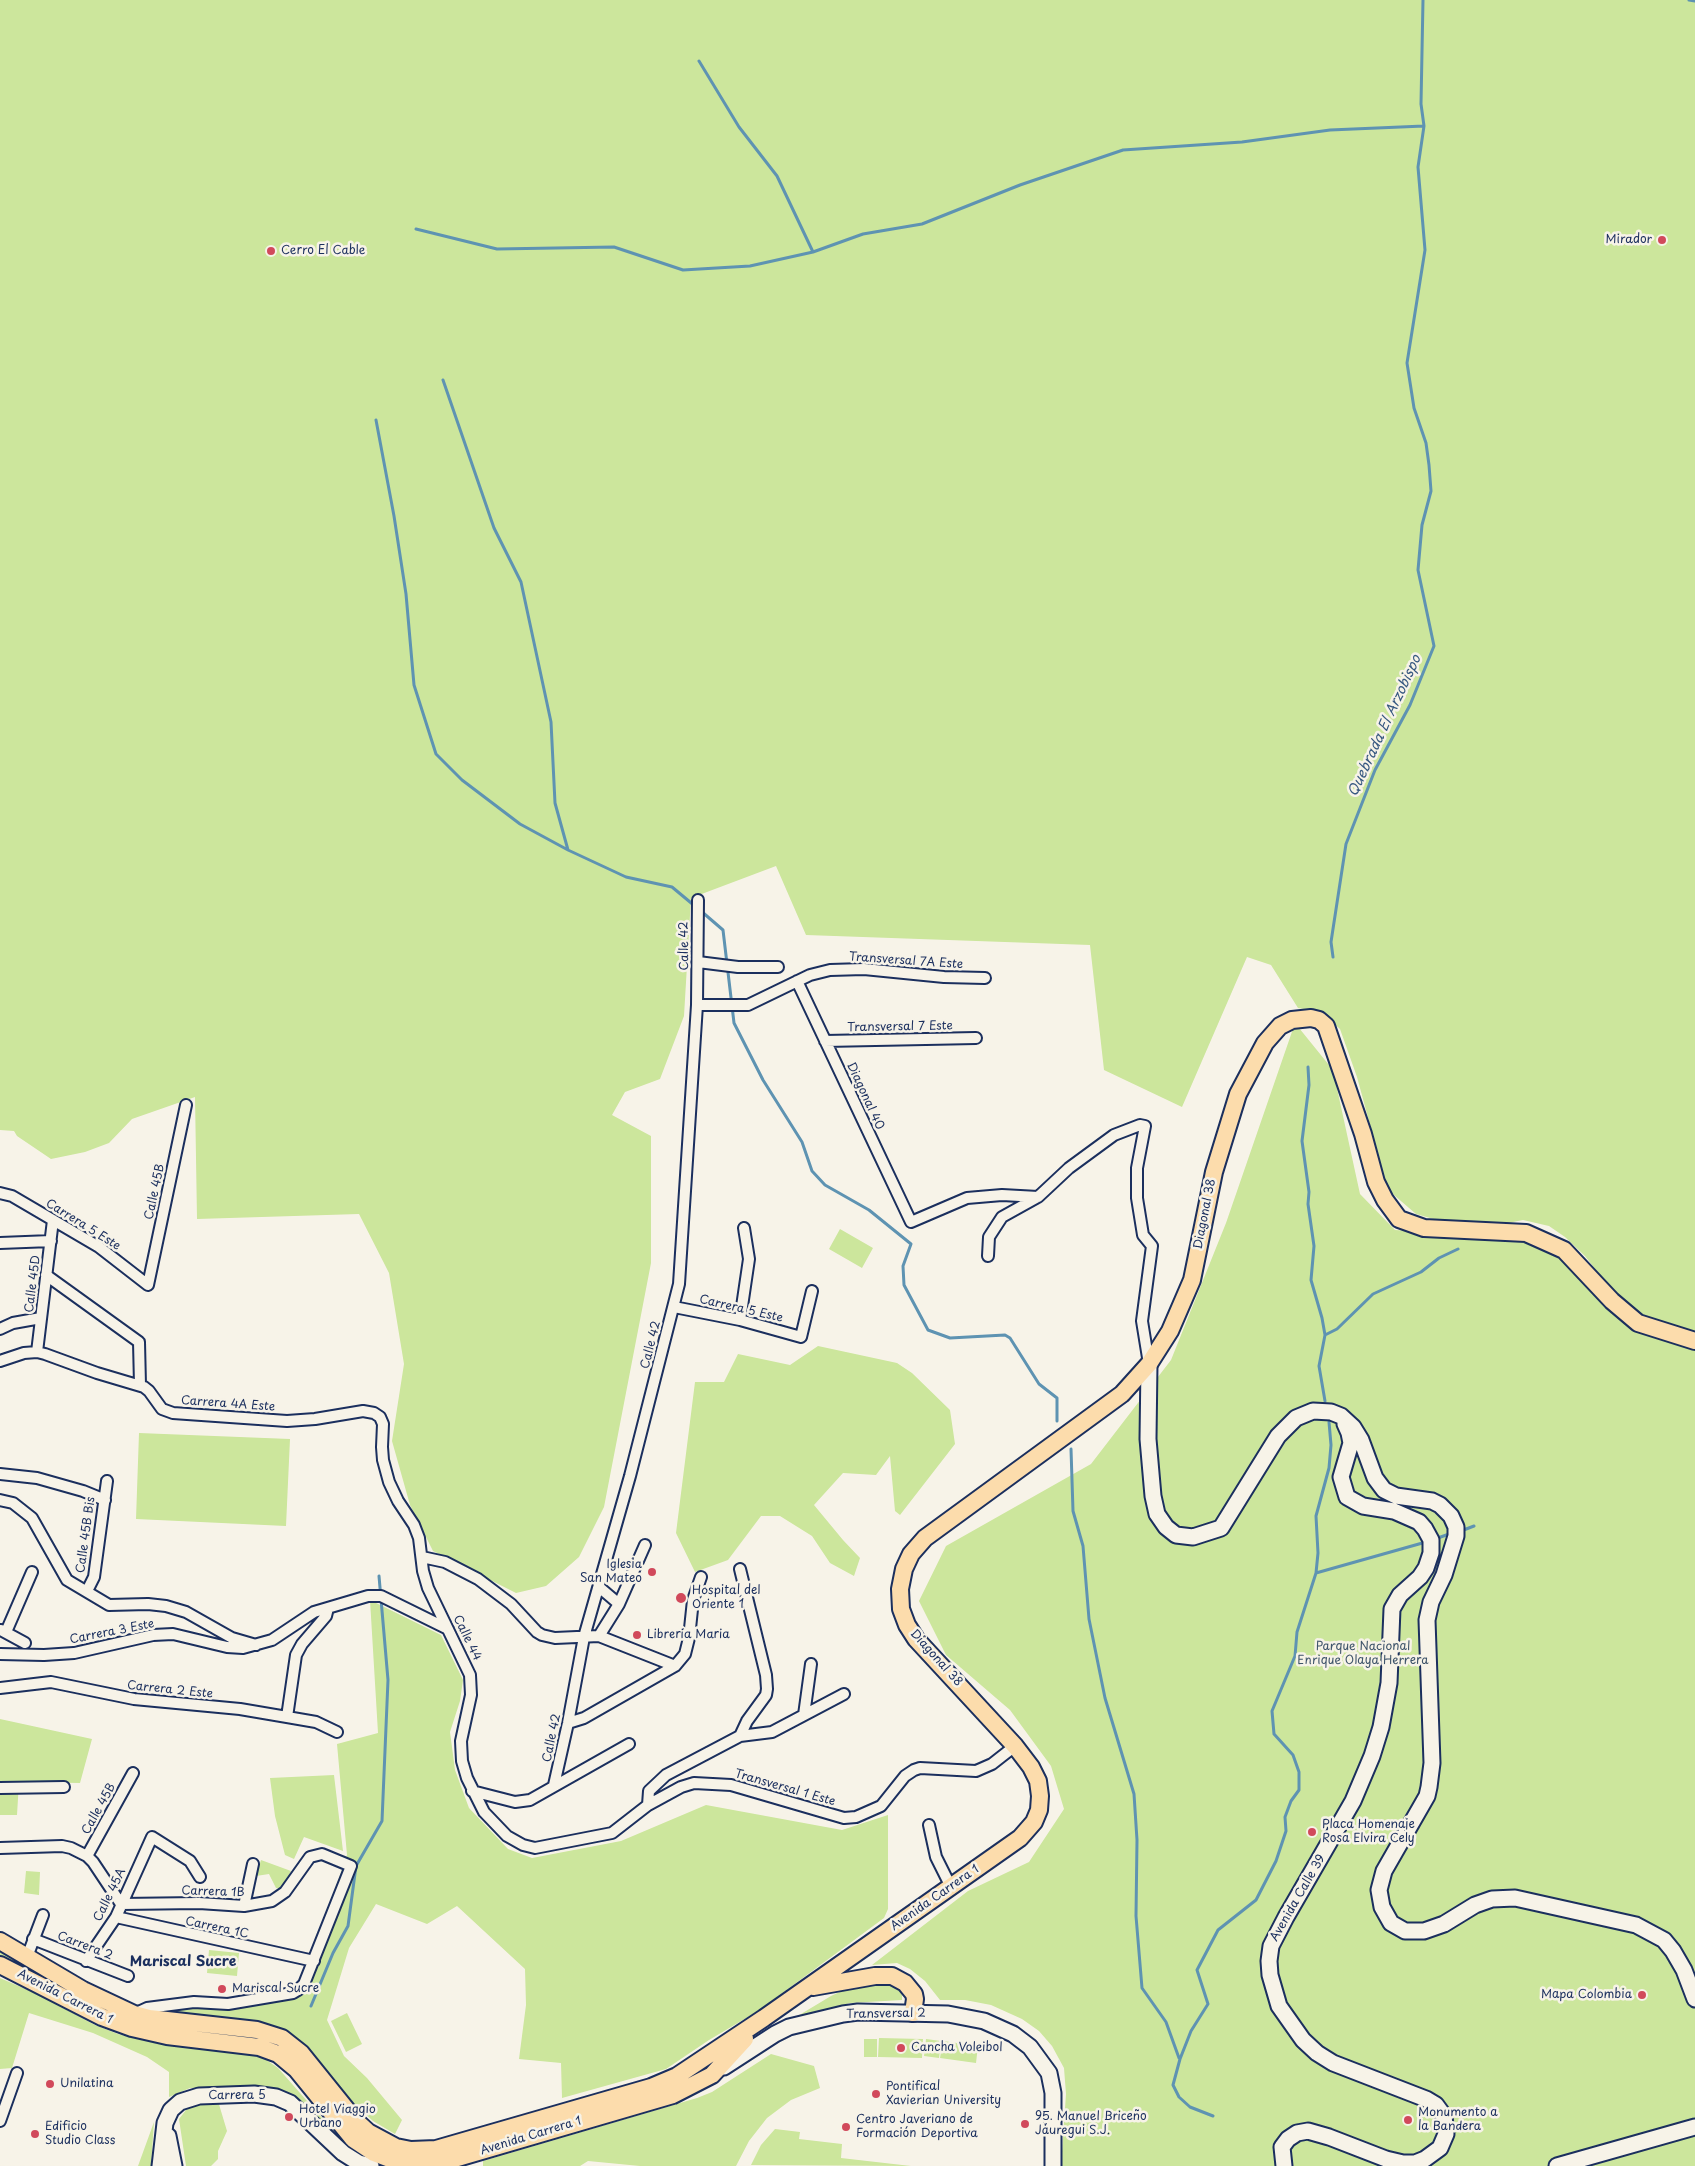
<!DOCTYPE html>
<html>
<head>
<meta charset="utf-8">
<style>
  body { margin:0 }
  canvas { display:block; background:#f7f3e8 }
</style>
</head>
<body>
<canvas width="1695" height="2166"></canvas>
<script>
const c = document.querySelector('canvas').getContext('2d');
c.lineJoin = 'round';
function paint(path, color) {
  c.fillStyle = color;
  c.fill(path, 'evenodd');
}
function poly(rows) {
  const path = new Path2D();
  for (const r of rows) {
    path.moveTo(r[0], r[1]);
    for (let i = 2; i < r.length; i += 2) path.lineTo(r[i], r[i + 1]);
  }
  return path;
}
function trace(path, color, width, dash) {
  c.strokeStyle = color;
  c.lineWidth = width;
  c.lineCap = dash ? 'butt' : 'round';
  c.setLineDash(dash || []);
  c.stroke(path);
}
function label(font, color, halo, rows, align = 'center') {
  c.font = font + ' "Playpen Sans",sans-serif';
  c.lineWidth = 5;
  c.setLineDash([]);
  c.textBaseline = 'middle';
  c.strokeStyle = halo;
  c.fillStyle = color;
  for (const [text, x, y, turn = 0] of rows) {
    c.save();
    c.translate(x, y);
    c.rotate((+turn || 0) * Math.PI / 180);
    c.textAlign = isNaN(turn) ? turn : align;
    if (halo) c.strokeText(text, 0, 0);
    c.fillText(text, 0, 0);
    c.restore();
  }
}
const green = poly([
  [0,0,1695,0,1695,1339,1667,1330,1613,1301,1607,1284,1585,1256,1565,1237,1549,1226,1523,1220,1508,1223,1437,1220,1416,1214,1387,1189,1379,1170,1372,1132,1357,1077,1340,1029,1321,1012,1298,1008,1271,965,1247,957,1182,1107,1104,1070,1090,945,806,935,776,866,691,898,684,1016,660,1079,625,1092,612,1115,651,1136,651,1263,604,1507,579,1557,546,1586,516,1593,433,1551,410,1505,392,1441,404,1364,389,1273,359,1214,197,1219,195,1097,132,1119,109,1143,85,1152,51,1159,17,1136,14,1131,0,1130],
  [1295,1023,1333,1070,1360,1194,1395,1230,1502,1237,1538,1242,1566,1258,1608,1305,1695,1343,1695,2166,1061,2166,1066,2094,1064,2068,1052,2046,1039,2031,1022,2019,991,2005,965,2000,940,2000,925,1981,910,1969,897,1963,872,1965,968,1891,1029,1862,1064,1809,1051,1766,1010,1710,946,1655,919,1601,946,1546,1091,1464,1171,1360,1226,1223],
  [840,1229,873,1248,862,1268,829,1249],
  [818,1346,897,1363,912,1373,950,1410,955,1444,900,1515,895,1511,890,1456,876,1475,843,1473,814,1505,843,1540,860,1558,854,1576,830,1563,812,1536,780,1516,761,1516,728,1560,695,1572,676,1533,695,1382,724,1382,738,1354,790,1365],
  [139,1433,290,1439,286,1526,136,1519],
  [370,1600,441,1635,463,1680,460,1701,450,1732,455,1770,469,1808,508,1849,532,1858,621,1841,706,1805,842,1830,888,1815,888,1909,884,1918,758,2011,709,2040,666,2069,562,2098,561,2063,519,2059,526,2005,525,1969,457,1906,427,1924,376,1904,349,1948,327,2020,344,2056,367,2078,402,2120,395,2134,373,2121,352,2102,309,2049,289,2033,169,2013,185,2007,254,2006,299,1993,347,1855,337,1744,378,1733],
  [0,1719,92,1739,80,1783,19,1782,17,1815,0,1815],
  [334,1775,343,1851,304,1837,294,1859,285,1855,275,1816,270,1778],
  [261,1860,291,1871,282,1889,276,1888,269,1874,256,1876],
  [26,1871,40,1872,39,1895,24,1893],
  [0,1947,95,2004,0,1961],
  [209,1950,239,1953,237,1976,207,1973],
  [0,1978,37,1994,95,2025,118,2034,142,2040,248,2053,265,2059,278,2068,337,2135,316,2117,279,2092,263,2086,190,2088,169,2097,169,2072,147,2057,93,2033,29,2013,12,2068,0,2069],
  [884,1981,898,1987,902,1995,902,2000,850,2003,791,2020,831,1996,846,1989],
  [347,2013,362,2044,346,2052,331,2021],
  [879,2038,923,2039,922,2058,878,2057],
  [864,2039,877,2039,877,2057,864,2057],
  [926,2039,941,2041,939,2058,924,2056],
  [943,2041,978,2046,976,2063,940,2058],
  [771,2054,814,2066,820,2088,791,2100,767,2118,749,2141,736,2166,640,2166,588,2161,580,2166,483,2166,483,2161,697,2098,712,2092],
  [218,2101,227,2131,218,2151,218,2159,211,2166,186,2166,179,2119,186,2110,195,2103],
  [154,2122,151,2166,138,2166],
  [775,2129,800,2132,799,2139,842,2144,841,2158,911,2166,751,2165,761,2145]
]);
const stream = poly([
  [1689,0,1695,1],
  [699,61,739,127,777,176,813,252],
  [416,229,497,249,614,247,683,270,750,266,813,252,863,234,922,224,1020,185,1123,150,1242,142,1330,130,1424,126],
  [443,380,494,528,521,582,551,722,555,803,568,850,626,877,672,887,696,907],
  [376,420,394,516,406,594,414,685,436,754,462,780,520,824,568,850],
  [701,911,723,930,734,1023,763,1080,802,1142,812,1171,825,1185,869,1210,911,1244,903,1266,904,1285,928,1330,950,1338,1005,1335,1010,1338,1039,1384,1057,1398,1057,1421],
  [1333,957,1331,942,1346,844,1375,770,1410,705,1434,646,1418,570,1422,525,1431,491,1429,465,1426,443,1414,408,1407,363,1425,250,1418,167,1424,126,1421,104,1423,0],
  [1308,1067,1309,1085,1302,1141,1309,1192,1308,1204,1314,1246,1311,1280,1322,1318,1325,1335,1319,1366,1325,1401],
  [1325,1335,1337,1329,1373,1294,1421,1272,1439,1258,1458,1249],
  [1071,1449,1073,1511,1083,1546,1089,1619,1105,1698,1134,1794,1137,1840,1136,1916,1142,1988,1166,2022,1179,2058],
  [1461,1531,1474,1526],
  [1435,1539,1452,1533],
  [1316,1573,1426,1542],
  [311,2006,333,1953,348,1926,356,1866,382,1821,388,1680,379,1576],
  [1213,2116,1190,2107,1179,2097,1173,2085,1180,2059,1191,2031,1208,2004,1197,1970,1218,1930,1256,1900,1276,1861,1286,1831,1285,1817,1291,1801,1299,1790,1299,1772,1293,1755,1274,1734,1272,1711,1295,1656,1297,1632,1316,1573,1318,1553,1316,1516,1329,1468,1331,1445,1329,1422]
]);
const street = poly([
  [698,962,738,967,778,967],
  [797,981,911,1222,967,1198,1002,1195,1038,1197,1069,1168,1114,1135,1140,1125,1145,1126,1137,1168,1137,1198,1143,1235,1152,1246,1142,1321,1149,1364],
  [697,1005,748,1005,810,975,830,970,864,969,944,977,985,978],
  [825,1041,976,1038],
  [0,1193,12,1196,99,1247,148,1285,186,1105],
  [0,1243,51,1241],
  [988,1256,989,1237,1002,1217,1038,1197],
  [46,1275,139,1342,140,1385],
  [674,1307,740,1320,801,1337,812,1291],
  [740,1320,749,1259,744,1228],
  [0,1329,13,1323,41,1318],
  [37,1352,53,1220],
  [0,1361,24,1353,37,1352,45,1354,97,1373,144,1387,149,1391,162,1409,173,1413,287,1421,315,1419,363,1411,374,1413,380,1417,383,1424,382,1447,383,1460,389,1482,398,1501,414,1525,419,1538,423,1571,428,1588,470,1675,471,1695,461,1741,462,1761,467,1778,484,1812,507,1836,523,1845,535,1848,612,1833,648,1805,681,1787,694,1783,731,1785,844,1818,856,1817,881,1806,905,1776,914,1770,920,1768,976,1771,992,1764,1015,1746],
  [0,1474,37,1478,83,1491,105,1500],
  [0,1500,13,1503,32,1518,67,1580,109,1605,148,1604,166,1606,186,1612,232,1638,256,1645],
  [422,1557,445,1562,478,1579,511,1604,537,1632,542,1635,555,1638,599,1636,675,1666],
  [599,1587,619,1604],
  [87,1591,94,1577,107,1481],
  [1,1630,25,1643],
  [6,1632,32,1572],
  [599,1636,619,1604,645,1545],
  [0,1654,44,1655,74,1653,153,1635,173,1634,227,1647,243,1648,272,1640,314,1612,368,1596,381,1596,448,1629],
  [0,1688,51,1682,134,1699,240,1709,287,1717,316,1722,337,1732],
  [804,1715,811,1664],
  [287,1717,296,1655,302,1644,326,1616,328,1608],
  [568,1723,584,1718,675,1666,685,1654,689,1638,693,1600,701,1577],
  [740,1736,747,1721,766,1695,767,1689,766,1675,740,1569],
  [554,1785,568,1723,584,1637,630,1476,679,1284,697,1005,698,900],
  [0,1788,64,1787],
  [472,1791,515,1802,530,1800,629,1744],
  [648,1805,649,1791,666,1775,740,1736,772,1732,844,1694],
  [929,1825,936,1857,951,1887],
  [0,1848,62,1846,71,1848,87,1856,93,1862,121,1904,199,1903,244,1906,272,1901,285,1892,310,1857,322,1854,351,1866,304,1984,298,1990,293,1993,228,2004,194,2002,147,2008,134,2014],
  [87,1856,133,1773],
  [244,1906,253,1864],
  [116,1917,314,1961],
  [33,1939,128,1976],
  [27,1957,43,1915],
  [86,1961,116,1917,152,1837,190,1861,200,1877],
  [0,2121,17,2073]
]);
const secondary = poly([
  [1149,1364,1148,1439,1153,1496,1157,1514,1166,1527,1176,1535,1193,1537,1221,1528,1278,1436,1296,1418,1313,1411,1331,1412,1341,1416,1353,1427,1361,1440,1375,1478,1384,1490,1396,1496,1432,1501,1440,1505,1451,1516,1456,1527,1456,1536,1444,1575,1431,1602,1427,1620,1432,1763,1429,1787,1427,1796,1384,1871,1379,1890,1382,1907,1391,1923,1405,1931,1424,1931,1444,1924,1475,1905,1492,1899,1515,1898,1636,1925,1664,1940,1673,1951,1684,1970,1695,1999],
  [724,2067,775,2034,789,2027,843,2014,858,2012,948,2014,984,2021,1013,2034,1030,2047,1049,2073,1053,2093,1053,2166],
  [168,2136,174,2166],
  [160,2166,165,2123,171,2110,180,2102,199,2096,254,2094,276,2097,290,2103,343,2153,359,2163,371,2166],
  [1284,2166,1282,2147,1288,2139,1297,2133,1308,2131,1329,2137,1386,2159,1403,2163,1415,2163,1425,2159,1440,2148,1446,2134,1444,2116,1436,2105,1426,2099,1333,2063,1317,2053,1303,2040,1279,2006,1270,1975,1269,1961,1271,1946,1286,1917,1353,1801,1372,1756,1381,1727,1389,1683,1392,1609,1400,1595,1420,1577,1426,1568,1431,1553,1431,1540,1425,1529,1419,1522,1394,1511,1363,1506,1347,1497,1341,1477,1351,1443,1349,1433,1345,1424],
  [1557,2166,1695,2127]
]);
const primary = poly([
  [0,1941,83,1990,134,2014,149,2018,257,2030,282,2038,301,2053,355,2120,368,2132,396,2147,411,2150,436,2149,651,2087,677,2076,764,2018,1020,1838,1034,1822,1039,1810,1040,1796,1038,1781,1031,1767,1015,1746,916,1639,907,1625,901,1609,900,1589,904,1569,911,1554,925,1538,1122,1394,1149,1364,1170,1331,1192,1280,1214,1172,1238,1094,1265,1043,1280,1026,1292,1020,1311,1018,1319,1020,1326,1026,1363,1134,1376,1182,1385,1200,1399,1219,1424,1228,1526,1233,1564,1250,1612,1301,1638,1323,1695,1341],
  [0,1965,102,2017,132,2028,167,2036,259,2047,278,2054,296,2069,353,2139,374,2153,395,2161,412,2164,430,2165,444,2162,673,2095,712,2075,745,2039],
  [813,1987,875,1976,892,1976,905,1983,914,1994,915,1999,913,2013]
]);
const markers = [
  [1662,240,5,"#d1495b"],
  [271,251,5,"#d1495b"],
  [652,1572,5,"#d1495b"],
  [681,1598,6,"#d1495b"],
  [637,1635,5,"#d1495b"],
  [1312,1832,5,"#d1495b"],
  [222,1989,5,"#d1495b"],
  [1642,1995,5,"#d1495b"],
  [901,2048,5,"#d1495b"],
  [50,2084,5,"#d1495b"],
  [876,2094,5,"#d1495b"],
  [289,2117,5,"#d1495b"],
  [1408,2120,5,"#d1495b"],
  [1025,2124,5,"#d1495b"],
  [846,2127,5,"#d1495b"],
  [35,2134,5,"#d1495b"]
];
const poiNames = [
  ["Mirador",1652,240,"right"],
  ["Cerro El Cable",281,251],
  ["Iglesia",642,1565,"right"],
  ["San Mateo",642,1579,"right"],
  ["Hospital del",692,1591],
  ["Oriente 1",692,1605],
  ["Libreria Maria",647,1635],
  ["Placa Homenaje",1322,1825],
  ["Rosa Elvira Cely",1322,1839],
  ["Mariscal Sucre",232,1989],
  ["Mapa Colombia",1632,1995,"right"],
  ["Cancha Voleibol",911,2048],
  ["Unilatina",60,2084],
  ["Pontifical",886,2087],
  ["Xavierian University",886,2101],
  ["Hotel Viaggio",299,2110],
  ["Urbano",299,2124],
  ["Monumento a",1418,2113],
  ["la Bandera",1418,2127],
  ["95. Manuel Briceño",1035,2117],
  ["Jáuregui S.J.",1035,2131],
  ["Centro Javeriano de",856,2120],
  ["Formación Deportiva",856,2134],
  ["Edificio",45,2127],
  ["Studio Class",45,2141]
];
const streetNames = [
  ["Calle 42",685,946,-90],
  ["Transversal 7A Este",906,961,4],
  ["Transversal 7 Este",900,1027,-1],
  ["Diagonal 40",865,1096,65],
  ["Calle 45B",155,1192,-78],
  ["Diagonal 38",1205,1214,-79],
  ["Carrera 5 Este",83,1225,32],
  ["Calle 45D",33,1284,-83],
  ["Carrera 5 Este",741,1309,13],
  ["Calle 42",651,1345,-76],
  ["Carrera 4A Este",228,1404,4],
  ["Calle 45B Bis",86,1535,-82],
  ["Carrera 3 Este",112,1632,-11],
  ["Calle 44",467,1638,64],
  ["Diagonal 38",936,1658,48],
  ["Carrera 2 Este",170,1690,6],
  ["Calle 42",552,1738,-78],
  ["Transversal 1 Este",785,1788,16],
  ["Calle 45B",99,1809,-61],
  ["Carrera 1B",213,1892,2],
  ["Calle 45A",110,1895,-64],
  ["Avenida Carrera 1",935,1898,-35],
  ["Avenida Calle 39",1298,1898,-60],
  ["Carrera 1C",217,1928,12],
  ["Carrera 2",85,1946,21],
  ["Avenida Carrera 1",65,1997,27],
  ["Transversal 2",886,2014,-1],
  ["Carrera 5",237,2096],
  ["Avenida Carrera 1",531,2136,-17]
];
const parkNames = [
  ["Parque Nacional",1363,1647],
  ["Enrique Olaya Herrera",1363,1661]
];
const waterNames = [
  ["Quebrada El Arzobispo",1385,726,-65]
];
const neighbourhoodNames = [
  ["Mariscal Sucre",183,1962]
];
paint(green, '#cce69c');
trace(stream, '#5e93b2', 3);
trace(street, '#1b2f5e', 14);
trace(secondary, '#1b2f5e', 19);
trace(primary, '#1b2f5e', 20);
trace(street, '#f7f3e8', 10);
trace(secondary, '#f7f3e8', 15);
trace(primary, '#fcdcac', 16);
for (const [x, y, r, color] of markers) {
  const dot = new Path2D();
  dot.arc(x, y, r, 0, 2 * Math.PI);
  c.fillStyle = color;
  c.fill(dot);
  trace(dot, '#f7f3e8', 2);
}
label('12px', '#1b2f5e', '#f7f3e8', poiNames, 'left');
label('12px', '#1b2f5e', '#f7f3e8', streetNames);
label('12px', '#3e546a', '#f7f3e8', parkNames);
label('italic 14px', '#375881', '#f7f3e8', waterNames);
label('bold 14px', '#1b2f5e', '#f7f3e8', neighbourhoodNames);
</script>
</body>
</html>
